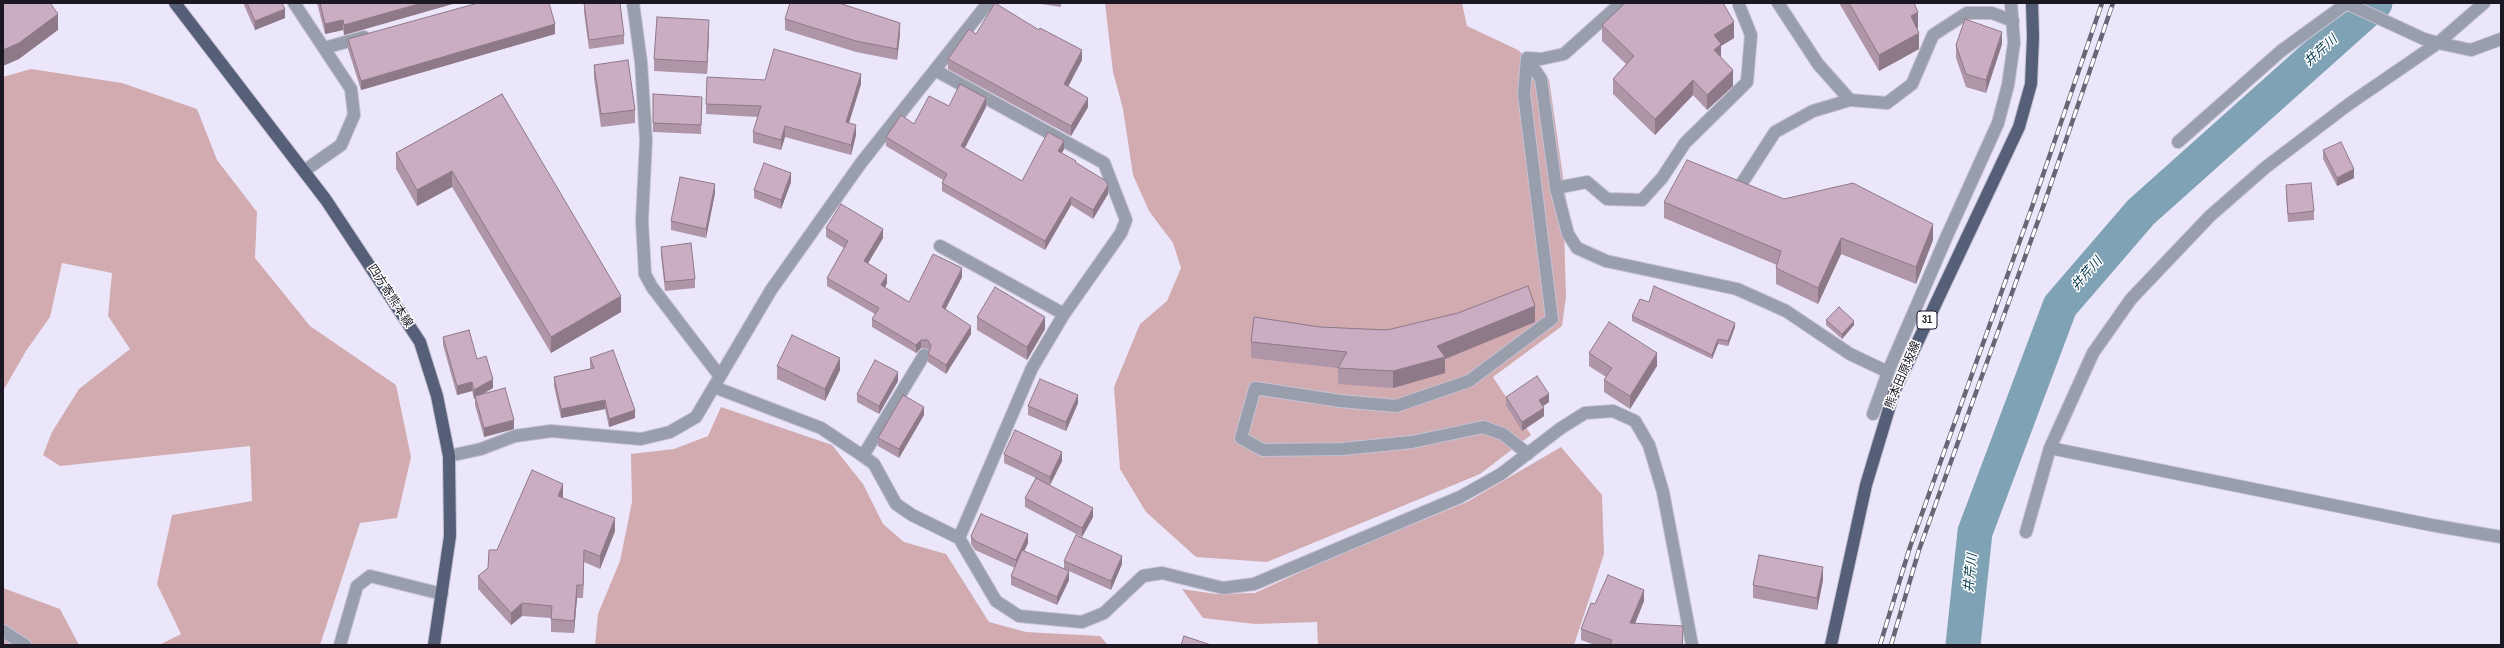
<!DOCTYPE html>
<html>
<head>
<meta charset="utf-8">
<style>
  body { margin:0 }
  #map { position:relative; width:2504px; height:648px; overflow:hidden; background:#ece6fb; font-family:"Archivo Narrow",sans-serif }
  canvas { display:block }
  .frame { position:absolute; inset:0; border:4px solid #1b1723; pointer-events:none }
</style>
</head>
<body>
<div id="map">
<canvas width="2504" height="648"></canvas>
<div class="frame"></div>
</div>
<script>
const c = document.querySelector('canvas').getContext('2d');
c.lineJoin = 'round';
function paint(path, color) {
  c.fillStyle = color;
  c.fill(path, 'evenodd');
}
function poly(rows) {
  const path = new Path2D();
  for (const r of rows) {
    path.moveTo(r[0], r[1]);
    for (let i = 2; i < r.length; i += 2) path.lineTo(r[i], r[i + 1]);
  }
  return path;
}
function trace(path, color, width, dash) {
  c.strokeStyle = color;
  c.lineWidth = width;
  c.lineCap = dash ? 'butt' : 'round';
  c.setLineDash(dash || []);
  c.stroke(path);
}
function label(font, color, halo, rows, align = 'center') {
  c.font = font + ' "Archivo Narrow","Noto Sans JP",sans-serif';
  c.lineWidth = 3;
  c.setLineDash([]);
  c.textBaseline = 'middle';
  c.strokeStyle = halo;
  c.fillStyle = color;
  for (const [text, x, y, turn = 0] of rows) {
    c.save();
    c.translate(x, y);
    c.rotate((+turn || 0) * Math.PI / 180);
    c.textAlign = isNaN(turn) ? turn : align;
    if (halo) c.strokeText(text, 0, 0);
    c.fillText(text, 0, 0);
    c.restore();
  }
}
const green = poly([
  [1105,3,1462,3,1467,26,1518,50,1549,79,1568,212,1564,227,1566,297,1562,326,1493,377,1531,435,1480,474,1267,562,1196,557,1146,512,1120,469,1114,387,1140,324,1167,301,1181,268,1173,243,1149,211,1133,175,1123,109,1113,72],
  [31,69,122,83,197,109,217,160,257,212,255,258,310,326,396,385,411,457,397,518,360,523,320,645,159,645,181,634,157,584,172,515,252,501,250,446,60,466,43,455,52,432,79,389,130,349,108,316,112,273,62,263,50,317,26,351,3,391,3,77],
  [721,407,832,445,863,484,883,524,904,542,946,554,989,622,1026,632,1100,636,1108,645,595,645,598,614,620,561,632,502,631,454,674,449,708,436],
  [1561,447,1602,495,1604,554,1574,645,1318,645,1317,622,1255,624,1203,618,1182,589,1216,594,1255,593,1344,552,1467,502],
  [3,588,60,609,79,645,3,645]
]);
const river = poly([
  [1963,645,1975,532,2060,306,2141,212,2375,3]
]);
const minor = poly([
  [294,3,351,89,354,115,341,145,304,171],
  [633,3,641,62,646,140,642,221,645,274,652,287,719,375],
  [1621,3,1564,54,1541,59,1527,58,1541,79,1556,188,1568,234,1577,248,1606,261,1737,289,1786,311,1850,354,1888,372],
  [1778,3,1818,64,1850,100,1887,103,1912,84,1933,35,1967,13,1992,13,2013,21],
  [2346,3,2424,39,2438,43,2471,50,2501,39],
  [324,48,364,37],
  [1527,58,1524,94,1552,319,1469,381,1396,406,1340,401,1255,388,1241,438,1263,450,1342,449,1412,442,1483,427,1503,434,1528,454],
  [935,70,1104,163,1126,220,1121,233,1064,314],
  [2178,142,2281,51,2347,3],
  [1742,183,1775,132,1813,111,1850,100],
  [1556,188,1587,182,1607,199,1642,200,1662,178,1685,143,1747,82,1751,35,1739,5],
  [940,246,1064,314,1032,368,959,538],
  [714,387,821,428,863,456,874,464,896,504,912,515,959,538,996,601,1019,616,1082,622,1104,613,1143,576,1162,573,1223,588,1254,584,1460,497,1501,474,1561,428,1585,413,1613,411,1635,421,1649,445,1663,492,1692,645],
  [1873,414,1890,367,1946,238,1998,123,2008,85,2014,43,2011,3],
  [2050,448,2431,525,2501,537],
  [449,456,481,449,515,436,551,431,641,439,670,432,696,417,771,290,861,163,988,3],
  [863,456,924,355],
  [2026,532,2050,448,2093,353,2131,299,2210,216,2266,167,2349,104,2438,43,2484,3],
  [3,631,25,645],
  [340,645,357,586,370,576,442,594]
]);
const major = poly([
  [175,3,326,200,420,342,437,396,449,456,450,536,434,645],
  [1831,645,1866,485,1894,392,2019,127,2031,84,2033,37,2032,3]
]);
const rail = poly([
  [1880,645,1910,547,2032,207,2102,3],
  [1891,645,1919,550,2042,210,2113,3]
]);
const wall = poly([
  [244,3,282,3,285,18,255,30,244,5],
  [317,3,456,3,344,35,343,30,325,34],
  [584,3,624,35,624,44,589,49,584,12],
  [1034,3,1061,3,1061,7],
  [1839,3,1914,3,1918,28,1917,28,1919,49,1879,71],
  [785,19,900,34,897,60,856,52,785,30],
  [1602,25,1734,38,1721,46,1721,57,1733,86,1707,110,1693,95,1655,135,1613,94,1613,79,1626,64,1602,41],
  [709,33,707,74,654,71,654,59],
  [555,34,361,90,348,49,348,39],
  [976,34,1082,60,1068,87,1088,107,1071,136,948,69,948,59],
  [2002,44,1986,93,1966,87,1956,58,1956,45],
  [594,65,635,110,635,123,601,127,594,78],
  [861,84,849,123,856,135,851,155,785,137,781,150,753,143,753,132,758,117,706,114,706,104],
  [502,94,621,312,551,353,452,187,417,206,396,169,396,153],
  [653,94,702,105,701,134,653,132],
  [949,106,986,107,965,148,1022,181,1064,149,1062,153,1076,163,1108,194,1093,219,1071,205,1045,250,942,191,942,183,943,180,886,146,886,137,914,124],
  [2323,150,2354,178,2337,186,2323,159],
  [791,182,781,209,754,198,754,190],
  [2286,185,2314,211,2314,220,2288,222,2286,194],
  [715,193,706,238,671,230,671,221],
  [1784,199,1933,240,1916,284,1841,254,1818,304,1776,284,1776,268,1777,265,1664,218,1664,202],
  [826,228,883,238,868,263,887,283,885,288,909,302,962,277,945,309,971,334,946,374,928,362,928,354,929,351,928,349,921,348,916,353,872,327,872,319,875,314,827,286,827,278,844,248,826,237],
  [661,247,695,279,695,288,665,291,661,255],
  [1649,302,1735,327,1728,346,1718,344,1712,359,1632,321,1632,316],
  [977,317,1045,329,1027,360,977,330],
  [1826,320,1854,325,1842,339,1826,325],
  [1535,322,1445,359,1445,373,1393,388,1338,384,1338,368,1251,358,1251,342,1320,327,1387,330],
  [443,337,477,359,493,388,482,394,514,429,484,437,475,405,475,398,474,399,472,391,457,395,443,345],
  [1589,353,1657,366,1630,409,1604,392,1604,380,1606,377,1589,366],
  [590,358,635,418,609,427,605,409,561,418,554,386,554,377,591,369,590,366],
  [777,366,840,370,825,401,777,379],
  [898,381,879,414,857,402,857,394],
  [1506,397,1549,402,1543,406,1544,416,1522,431,1506,405],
  [1078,403,1066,431,1028,415,1028,406],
  [924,415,899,458,878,446,878,438],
  [1004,454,1062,461,1050,485,1093,517,1082,537,1025,507,1025,498,1036,478,1004,463],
  [563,497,562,498,615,531,600,569,584,562,583,598,577,598,574,633,551,632,551,618,522,616,511,625,478,589,478,576,488,568,497,550],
  [971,536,1028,543,1024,551,1064,569,1064,561,1122,564,1111,590,1069,571,1069,580,1057,605,1011,585,1011,576,1015,568,975,550,971,544],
  [1823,580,1817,610,1753,598,1753,585],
  [1644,601,1635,624,1683,637,1683,645,1595,645,1581,640,1581,629,1595,604]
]);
const shadedWall = poly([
  [422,3,456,3,344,35,344,25],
  [285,9,285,18,255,30,255,21],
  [1918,12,1918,28,1911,32,1911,16],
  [58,14,58,30,19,59,3,66,3,50],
  [343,20,343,30,325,34,325,24],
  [709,20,709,33,707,74,707,62],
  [1734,22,1734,38,1721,46,1721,60,1714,50,1714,35],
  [900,23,900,34,897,60,897,49],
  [555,24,555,34,361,90,361,81],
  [2002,32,2002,44,1986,93,1986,80],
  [1919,33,1919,49,1879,71,1879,55],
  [1082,50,1082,60,1064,94,1064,84],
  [1733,70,1733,86,1707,110,1707,95],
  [861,74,861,84,846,132,846,122],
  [1693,80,1693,95,1655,135,1655,119],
  [986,98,986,107,961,155,961,146],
  [1088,98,1088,107,1071,136,1071,126],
  [856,125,856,135,851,155,851,145],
  [785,126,785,137,781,150,781,140],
  [1064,141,1064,149,1058,160,1058,151],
  [2354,169,2354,178,2337,186,2337,178],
  [452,171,452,187,417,206,417,190],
  [791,173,791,182,781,209,781,200],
  [715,184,715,193,706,238,706,229],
  [1108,185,1108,194,1093,219,1093,210],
  [1071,197,1071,205,1045,250,1045,241],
  [1933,224,1933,240,1916,284,1916,267],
  [883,229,883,238,864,270,864,261],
  [1841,238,1841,254,1818,304,1818,288],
  [962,268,962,277,942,316,942,307],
  [887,275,887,283,881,294,881,285],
  [621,296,621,312,551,353,551,337],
  [1535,306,1535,322,1445,359,1445,373,1393,388,1393,371,1437,346],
  [1045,317,1045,329,1027,360,1027,347],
  [1854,321,1854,325,1842,339,1842,334],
  [1735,323,1735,327,1728,346,1728,341],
  [971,326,971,334,946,374,946,365],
  [1718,339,1718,344,1712,359,1712,355],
  [921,340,921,348,916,353,916,345],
  [1657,353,1657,366,1630,409,1630,396],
  [840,358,840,370,825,401,825,389],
  [898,372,898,381,879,414,879,406],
  [493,379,493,388,476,398,475,396,475,398,474,399,474,390],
  [472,382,472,391,457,395,457,386],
  [1549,394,1549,402,1539,409,1539,400],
  [1078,395,1078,403,1066,431,1066,422],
  [605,400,605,409,561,418,561,409],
  [924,407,924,415,899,458,899,449],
  [1544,408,1544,416,1522,431,1522,422],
  [635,410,635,418,609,427,609,419],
  [514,420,514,429,484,437,484,428],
  [1062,452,1062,461,1050,485,1050,477],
  [563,484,563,497,558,509,558,496],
  [1093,508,1093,517,1082,537,1082,528],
  [615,518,615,531,600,569,600,556],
  [1028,534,1028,543,1016,568,1016,560],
  [584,550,584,562,583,598,583,585],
  [1122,556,1122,564,1111,590,1111,581],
  [1823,567,1823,580,1817,610,1817,598],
  [1069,571,1069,580,1057,605,1057,597],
  [577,585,577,598,574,633,574,621],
  [1644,590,1644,601,1630,635,1630,623],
  [522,603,522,616,511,625,511,613]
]);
const building = poly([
  [3,3,50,3,58,14,19,43,3,50,3,3],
  [247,3,282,3,285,9,255,21,247,3],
  [320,3,422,3,344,25,343,20,325,24,320,3],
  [478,3,549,3,555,24,361,81,348,39,478,3],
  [584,3,620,3,624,35,589,40,584,3],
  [790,3,839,3,900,23,897,49,856,41,785,19,790,3],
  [995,3,1039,30,1040,28,1082,50,1064,84,1088,98,1071,126,948,59,969,29,976,34,995,3],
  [1625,3,1709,3,1710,4,1714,3,1723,3,1734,22,1714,35,1721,44,1714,50,1733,70,1707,95,1693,80,1655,119,1613,79,1634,56,1602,25,1625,3],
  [1849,3,1914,3,1918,12,1911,16,1919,33,1879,55,1849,3],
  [657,17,709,20,707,62,654,59,657,17],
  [1965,19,2002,32,1986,80,1966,74,1956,45,1965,19],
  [774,49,861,74,846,122,856,125,851,145,785,126,781,140,753,132,761,106,706,104,707,77,765,80,774,49],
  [628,60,635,110,601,114,594,65,628,60],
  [960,84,986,98,961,146,1022,181,1048,132,1064,141,1058,151,1076,161,1075,162,1106,181,1108,185,1093,210,1071,197,1045,241,942,183,947,174,886,137,901,115,914,124,929,96,949,106,960,84],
  [502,94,621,296,551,337,452,171,417,190,396,153,502,94],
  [653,94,702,97,701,125,653,123,653,94],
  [2341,142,2354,169,2337,178,2323,150,2341,142],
  [1687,160,1784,199,1853,183,1933,224,1916,267,1841,238,1818,288,1776,268,1781,251,1664,202,1687,160],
  [764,163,791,173,781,200,754,190,764,163],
  [680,177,715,184,706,229,671,221,680,177],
  [2311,183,2314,211,2288,214,2286,185,2311,183],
  [841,204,883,229,864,261,887,275,881,285,909,302,933,254,962,268,942,307,971,326,946,365,928,354,931,346,928,340,921,340,916,345,872,319,879,308,827,278,848,241,826,228,841,204],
  [691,243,695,279,665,282,661,247,691,243],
  [1528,286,1535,306,1437,346,1445,357,1393,371,1338,368,1347,352,1251,342,1254,317,1320,327,1387,330,1458,313,1528,286],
  [1654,286,1735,323,1728,341,1718,339,1712,355,1632,316,1640,299,1649,302,1654,286],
  [995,287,1045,317,1027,347,977,317,995,287],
  [1839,307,1854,321,1842,334,1826,320,1839,307],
  [1609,322,1657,353,1630,396,1604,380,1612,368,1589,353,1609,322],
  [469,330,477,359,486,356,493,379,474,390,472,382,457,386,443,337,469,330],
  [792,335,840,358,825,389,777,366,792,335],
  [613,350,635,410,609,419,605,400,561,409,554,377,594,368,590,358,613,350],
  [875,360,898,372,879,406,857,394,875,360],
  [1537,376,1549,394,1539,400,1544,408,1522,422,1506,397,1537,376],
  [1040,379,1078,395,1066,422,1028,406,1040,379],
  [505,388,514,420,484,428,475,396,505,388],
  [903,395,924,407,899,449,878,438,903,395],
  [1015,430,1062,452,1050,477,1004,454,1015,430],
  [532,470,563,484,558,496,615,518,600,556,584,550,583,585,577,585,574,621,551,619,552,606,522,603,511,613,478,576,488,568,489,550,497,550,532,470],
  [1036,478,1093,508,1082,528,1025,498,1036,478],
  [981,514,1028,534,1016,560,975,541,971,536,981,514],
  [1076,535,1122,556,1111,581,1064,561,1076,535],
  [1022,550,1069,571,1057,597,1011,576,1022,550],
  [1759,555,1823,567,1817,598,1753,585,1759,555],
  [1608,575,1644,590,1630,623,1683,626,1682,645,1610,645,1612,640,1581,629,1591,603,1595,604,1608,575],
  [1184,636,1211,645,1181,645,1184,636]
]);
const shields = [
  [1927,320,20]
];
const shieldNames = [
  ["31",1927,320]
];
const streetNames = [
  ["四方寄熊本線",390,296,57],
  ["熊本田原坂線",1903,375,-67]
];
const waterNames = [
  ["井芹川",2321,51,-42],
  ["井芹川",2087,274,-49],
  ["井芹川",1971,573,-84]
];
paint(green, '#d1abaf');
trace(river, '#7fa2b4', 35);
trace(minor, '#c6c1d4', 14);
trace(major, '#c6c1d4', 14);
trace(minor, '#989eac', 12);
trace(major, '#556078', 12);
trace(rail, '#696574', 4.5);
trace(rail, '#fff', 3, [9]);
paint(wall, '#af95a8');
paint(shadedWall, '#8e7988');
paint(building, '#cbadc3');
trace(building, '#8e7988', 1);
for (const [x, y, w] of shields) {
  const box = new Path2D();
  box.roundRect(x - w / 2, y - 9, w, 18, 3);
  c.fillStyle = '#fff';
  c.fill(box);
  trace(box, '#1b1723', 1);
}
label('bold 11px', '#1b1723', null, shieldNames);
label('12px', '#1b1723', '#fff', streetNames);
label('italic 13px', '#02364a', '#fff', waterNames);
</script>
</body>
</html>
